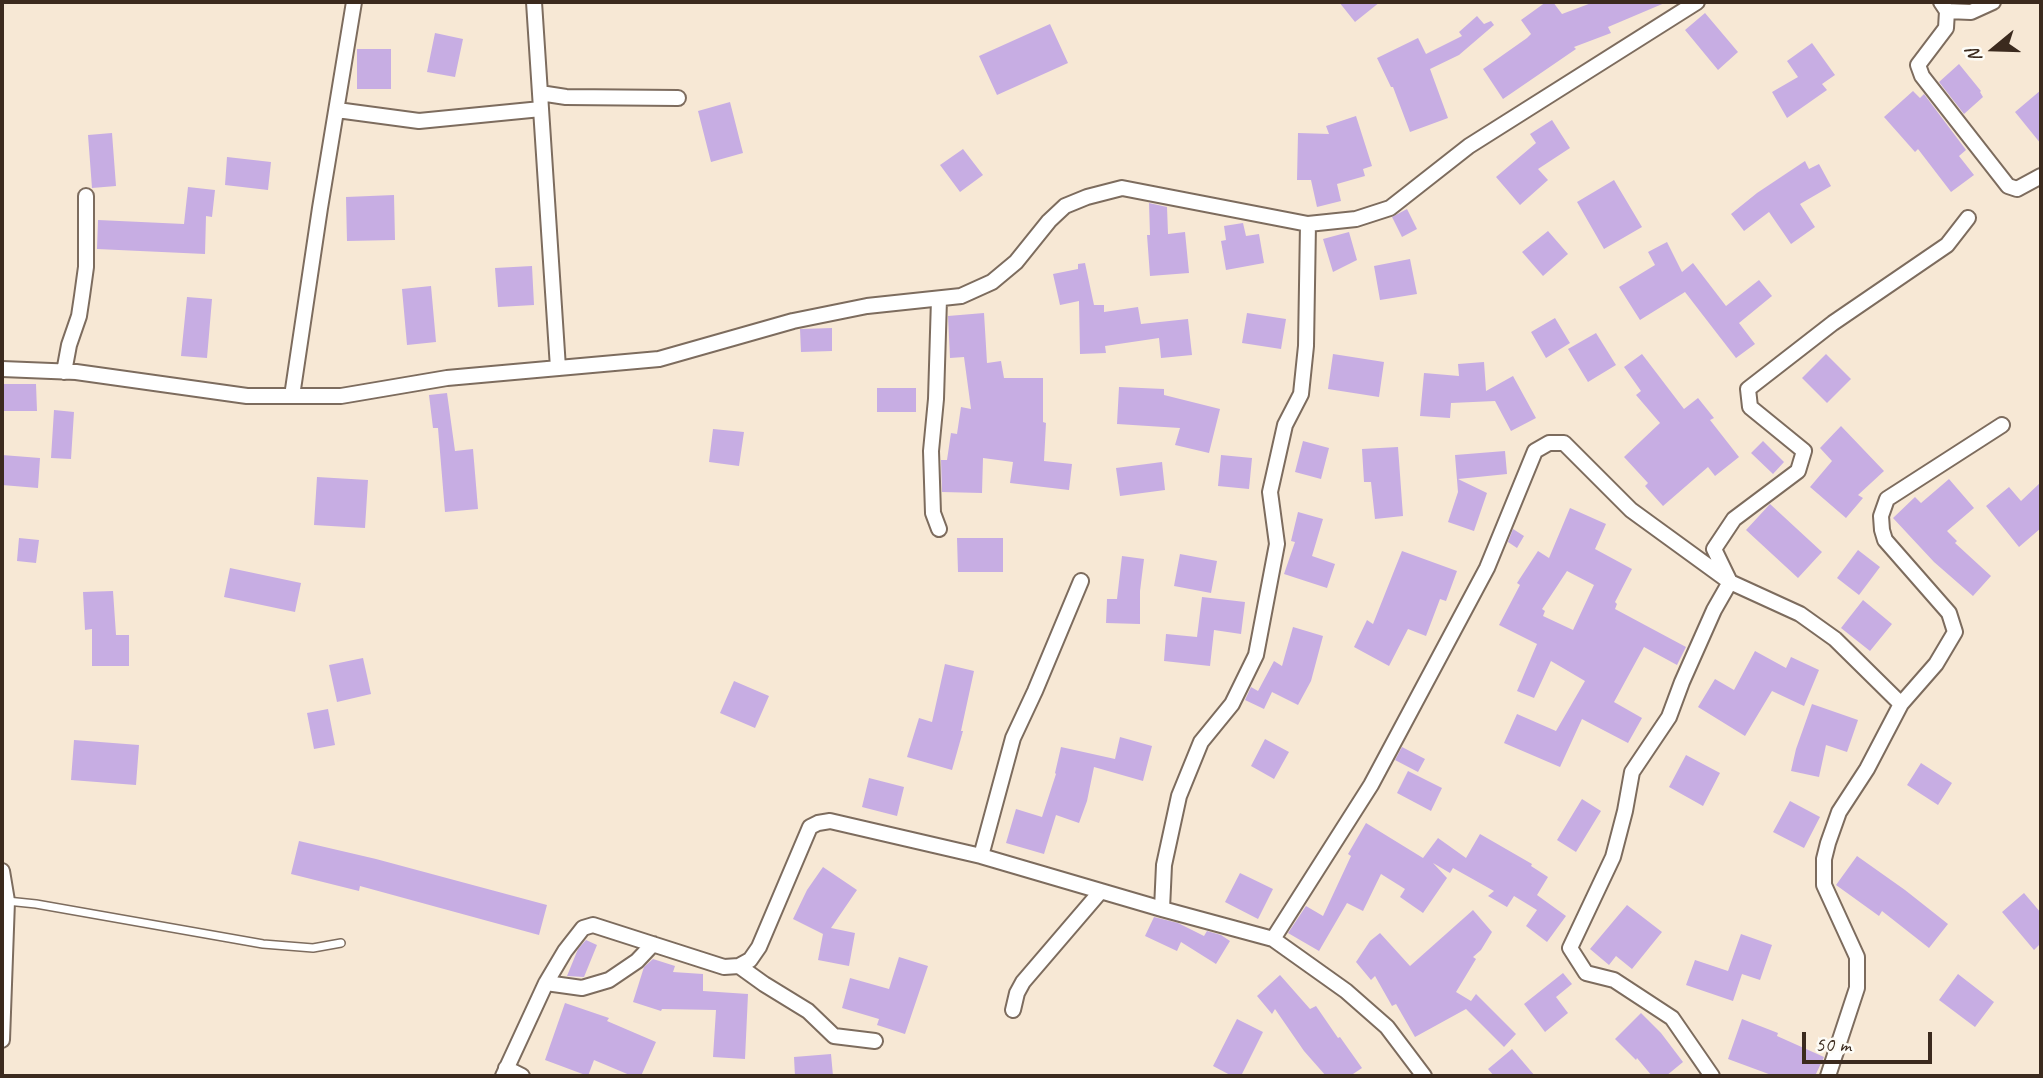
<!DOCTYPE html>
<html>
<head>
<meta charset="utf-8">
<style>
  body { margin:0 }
  #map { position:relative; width:2043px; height:1078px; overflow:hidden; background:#f7e8d5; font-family:Caveat,sans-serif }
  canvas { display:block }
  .frame { position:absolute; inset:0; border:4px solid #3b2a1e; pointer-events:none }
  .north { position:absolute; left:1959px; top:14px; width:70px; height:70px; -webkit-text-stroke:5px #fdfcf7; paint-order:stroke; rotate:251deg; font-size:19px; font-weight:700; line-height:28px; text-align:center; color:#3b2a1e }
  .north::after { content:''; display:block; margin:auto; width:24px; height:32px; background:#3b2a1e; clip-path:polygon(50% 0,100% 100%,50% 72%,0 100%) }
  .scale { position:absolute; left:1802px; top:1032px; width:130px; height:32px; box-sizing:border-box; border:4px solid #3b2a1e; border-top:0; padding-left:9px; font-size:21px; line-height:24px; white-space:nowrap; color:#3b2a1e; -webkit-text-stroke:5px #fdfcf7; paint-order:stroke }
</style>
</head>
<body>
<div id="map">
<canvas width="2043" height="1078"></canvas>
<div class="frame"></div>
<div class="north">N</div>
<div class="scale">50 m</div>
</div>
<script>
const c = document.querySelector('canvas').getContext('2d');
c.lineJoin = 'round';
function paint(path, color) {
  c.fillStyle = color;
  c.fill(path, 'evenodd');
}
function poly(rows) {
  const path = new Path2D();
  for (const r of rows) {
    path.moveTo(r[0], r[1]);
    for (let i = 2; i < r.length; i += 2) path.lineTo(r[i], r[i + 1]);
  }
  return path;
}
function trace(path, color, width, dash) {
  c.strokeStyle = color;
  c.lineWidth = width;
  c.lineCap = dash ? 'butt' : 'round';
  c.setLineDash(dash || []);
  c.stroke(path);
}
const building = poly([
  [1339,2,1380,2,1355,22],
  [1546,2,1553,2,1562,14,1594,2,1667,2,1608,27,1611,33,1574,47,1576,49,1503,99,1483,69,1527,38,1531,34,1521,20],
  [1705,13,1738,52,1718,70,1685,30],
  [1477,16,1484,24,1491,21,1494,25,1459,55,1430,69,1448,118,1410,132,1393,87,1391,87,1377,58,1418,38,1426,54,1462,36,1459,32],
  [1050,24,1068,63,997,95,979,56],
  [435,33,463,39,455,77,427,72],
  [1812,43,1835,75,1822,84,1827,90,1787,118,1772,92,1798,77,1787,61],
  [357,49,391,49,391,89,357,89],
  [1959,64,1981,91,1980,92,1983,97,1964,114,1939,82],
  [2041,90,2041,144,2015,112],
  [1913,91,1920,98,1924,94,1966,150,1959,156,1974,175,1951,192,1918,149,1915,152,1884,117],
  [730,102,743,153,711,162,698,111],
  [1356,116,1372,166,1363,169,1365,176,1337,184,1341,201,1317,207,1311,180,1297,180,1298,133,1329,134,1326,126],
  [1552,120,1570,148,1538,169,1548,180,1520,205,1496,177,1536,143,1530,134],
  [112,133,116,186,92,188,88,135],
  [963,149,983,175,960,192,940,165],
  [227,157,271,162,268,190,225,185],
  [1805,161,1809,169,1819,164,1831,186,1800,204,1815,227,1791,244,1769,212,1744,231,1731,214,1757,193],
  [1614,180,1642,227,1604,249,1577,202],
  [188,187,215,190,212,217,206,216,205,254,97,249,98,220,184,224],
  [394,195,395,240,347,241,346,197],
  [1149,203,1167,207,1168,234,1185,232,1189,273,1150,276,1147,235,1150,235],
  [1407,209,1417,229,1402,237,1392,217],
  [1243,223,1246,236,1259,234,1264,263,1226,270,1221,241,1226,240,1224,226],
  [1548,231,1568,254,1543,276,1522,252],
  [1349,232,1357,260,1333,272,1323,239],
  [1667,242,1682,272,1693,263,1726,306,1759,280,1772,296,1739,323,1755,344,1736,358,1685,292,1640,320,1619,287,1655,265,1648,252],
  [1410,259,1417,294,1380,300,1374,266],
  [1085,263,1094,305,1104,305,1104,312,1138,307,1141,324,1188,319,1192,355,1161,358,1159,338,1105,346,1106,353,1080,354,1079,301,1060,305,1053,274,1078,269,1078,264],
  [532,266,534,305,498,307,495,268],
  [431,286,436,342,407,345,402,289],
  [187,297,212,299,207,358,181,356],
  [984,313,987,363,1001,361,1004,378,1043,378,1043,422,1046,423,1044,461,1072,464,1069,490,1010,483,1013,462,983,458,982,493,942,492,941,460,947,460,951,433,957,434,961,407,971,409,964,357,950,358,948,316],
  [1247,313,1286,319,1281,349,1242,343],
  [1555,318,1570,343,1546,358,1531,332],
  [832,328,832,351,801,352,800,329],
  [1596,333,1616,365,1588,382,1568,349],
  [1333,354,1384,362,1379,397,1328,389],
  [1642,354,1684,409,1698,398,1714,418,1710,420,1739,457,1715,476,1708,467,1663,506,1645,486,1648,483,1624,457,1660,423,1636,395,1641,391,1624,367],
  [1826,354,1851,379,1827,403,1802,378],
  [1484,362,1486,391,1513,376,1536,418,1511,431,1495,401,1451,403,1450,418,1420,416,1424,373,1459,376,1458,364],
  [2,384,36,384,37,411,2,411],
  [1119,387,1164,389,1164,395,1220,409,1209,453,1175,445,1180,428,1117,424],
  [877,388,916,388,916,412,877,412],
  [447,393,455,451,473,449,478,509,445,512,438,428,433,428,429,395],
  [54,410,74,412,71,459,51,458],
  [1841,426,1884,471,1858,495,1863,498,1846,518,1810,487,1832,461,1820,448],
  [713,429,744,432,739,466,709,462],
  [1303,441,1329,448,1321,479,1295,472],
  [1763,441,1784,462,1773,474,1751,453],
  [1398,447,1403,516,1375,519,1371,482,1364,482,1362,449],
  [1505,451,1507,474,1458,479,1487,493,1474,531,1448,522,1458,492,1455,455],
  [2,455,40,458,38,488,2,485],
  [1221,455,1252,458,1249,489,1218,486],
  [1162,462,1165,490,1120,496,1116,468],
  [317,477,368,480,365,528,314,525],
  [1949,479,1974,508,1947,531,1957,541,1955,543,1991,576,1973,596,1934,562,1893,518,1915,497,1921,503],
  [2041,482,2041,528,2019,547,1986,506,2009,487,2021,501],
  [1770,504,1822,552,1798,578,1746,530],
  [1570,508,1606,524,1595,549,1632,569,1615,602,1617,604,1615,609,1686,647,1677,665,1644,647,1614,702,1642,718,1628,743,1582,719,1560,767,1504,743,1517,714,1556,731,1585,681,1551,661,1534,698,1517,691,1537,644,1499,625,1520,585,1517,583,1538,551,1549,558],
  [1567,571,1594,585,1573,630,1543,616,1545,611,1542,609],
  [1298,512,1323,519,1312,556,1335,564,1327,588,1284,574,1295,542,1291,541],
  [1513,529,1524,536,1517,548,1508,542],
  [19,538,39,540,36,563,17,561],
  [957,538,1003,538,1003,572,958,572],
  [1858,550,1880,567,1859,595,1837,578],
  [1402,551,1457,571,1446,601,1440,599,1426,636,1408,629,1389,666,1354,647,1367,620,1373,624],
  [1180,554,1217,561,1211,593,1174,586],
  [1122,556,1144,559,1140,591,1140,624,1106,623,1107,599,1117,599],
  [230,568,301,583,295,612,224,597],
  [113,591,116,635,129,635,129,666,92,666,92,629,85,630,83,592],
  [1202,597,1245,602,1241,634,1214,630,1210,666,1164,661,1166,634,1197,637],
  [1863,600,1892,624,1870,651,1841,628],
  [1293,627,1323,636,1311,681,1298,705,1272,692,1264,709,1245,700,1251,687,1258,691,1274,661,1282,666],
  [1755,651,1786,668,1791,657,1819,670,1804,706,1772,691,1745,736,1698,707,1715,679,1734,690],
  [363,658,371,694,337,702,329,665],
  [945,664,974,671,961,731,963,731,952,770,907,757,919,718,932,722],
  [734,681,769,696,755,728,720,713],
  [1812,704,1858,720,1847,752,1826,745,1819,777,1791,771,1796,749],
  [328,709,335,745,314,749,307,713],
  [1120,737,1152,746,1143,781,1094,767,1087,801,1079,823,1056,815,1044,854,1006,843,1016,809,1042,817,1056,774,1055,773,1061,747,1115,759],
  [1265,739,1289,752,1274,779,1251,766],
  [74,740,139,745,136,785,71,780],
  [1402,747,1425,759,1418,772,1395,760],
  [1686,755,1720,773,1703,806,1669,787],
  [1921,763,1952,783,1938,805,1907,785],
  [1408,771,1442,788,1431,811,1397,793],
  [869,778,904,787,897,816,862,807],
  [1582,799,1601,811,1576,852,1557,840],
  [1790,801,1820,817,1804,848,1773,832],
  [1366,823,1423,858,1438,838,1466,858,1480,834,1532,864,1531,866,1548,877,1537,895,1566,916,1547,942,1526,926,1537,910,1514,896,1507,907,1488,896,1494,891,1453,868,1450,873,1433,863,1447,878,1423,913,1400,897,1405,889,1381,874,1363,911,1347,903,1319,951,1288,933,1306,906,1323,916,1351,856,1348,854],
  [299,841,376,859,547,905,539,935,360,886,359,891,291,874],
  [1857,856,1905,890,1948,924,1929,948,1882,911,1879,916,1836,885],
  [823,867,857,890,831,928,855,933,849,966,818,960,823,934,793,919,807,890],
  [1240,873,1273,889,1258,919,1225,902],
  [2024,893,2041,913,2041,943,2034,950,2002,912],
  [1627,905,1662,932,1632,969,1616,956,1609,965,1590,949],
  [1473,910,1492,932,1481,950,1473,957,1476,959,1456,992,1471,1001,1476,994,1516,1034,1504,1047,1466,1009,1415,1037,1396,1004,1392,1006,1375,976,1371,980,1356,962,1370,941,1380,933,1410,966],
  [1154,917,1178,923,1204,936,1207,931,1221,935,1230,941,1216,964,1181,942,1177,951,1145,936],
  [1741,934,1772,945,1760,980,1742,974,1733,1001,1686,985,1695,960,1728,971],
  [586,940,597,945,584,977,567,976,578,949],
  [899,957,928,966,905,1034,877,1025,879,1019,842,1008,850,978,889,989],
  [653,959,675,966,673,972,703,974,703,991,748,994,745,1059,713,1057,716,1010,662,1009,661,1011,633,1002,644,967],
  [1563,973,1572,984,1556,997,1568,1013,1545,1032,1524,1004],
  [1958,974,1994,1002,1975,1027,1939,1000],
  [1280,975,1310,1009,1316,1006,1338,1038,1340,1037,1362,1068,1350,1076,1326,1076,1304,1051,1275,1009,1272,1014,1257,996],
  [565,1003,609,1018,607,1021,656,1042,641,1076,632,1076,594,1060,588,1076,545,1060],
  [1641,1013,1661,1033,1683,1062,1666,1076,1652,1076,1637,1058,1636,1060,1615,1039],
  [1237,1019,1263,1032,1241,1076,1232,1076,1213,1066],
  [1742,1019,1778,1033,1777,1036,1824,1057,1815,1076,1774,1076,1728,1059],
  [1512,1049,1535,1076,1494,1076,1488,1069],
  [831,1054,833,1076,795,1076,794,1057]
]);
const lane = poly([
  [7,901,36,904,263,944,313,948,341,943]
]);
const street = poly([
  [534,2,558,368],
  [1941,2,1947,11,1946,28,1918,65,1922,76,2008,186,2017,189,2041,176],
  [1947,11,1971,12,1993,2],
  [540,93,566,97,678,98],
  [337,110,419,121,541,109],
  [2,369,76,372,247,396,341,396,447,378,659,359,793,321,867,306,961,296,992,282,1016,262,1049,221,1065,206,1087,197,1122,188,1308,224,1356,219,1390,208,1469,146,1697,2],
  [64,372,69,345,79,316,82,296,86,267,86,196],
  [292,396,320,208,354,2],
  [939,529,933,513,931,451,936,399,939,299],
  [981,856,1013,738,1035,691,1081,581],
  [2,871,7,901,2,1040],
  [1162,909,1164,865,1179,796,1201,742,1232,704,1256,655,1277,544,1270,492,1285,425,1301,394,1306,346,1308,224],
  [1273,939,1371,785,1487,568,1535,451,1549,443,1564,443,1631,510,1730,582,1800,614,1835,639,1901,704],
  [739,966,764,984,808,1011,834,1036,875,1041],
  [546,983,582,988,609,980,637,961,653,944],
  [1013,1010,1017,993,1023,982,1101,891],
  [506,1068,522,1076],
  [503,1076,546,983,565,951,583,928,593,925,724,967,739,966,750,960,759,947,810,827,818,823,830,821,981,856,1162,909,1273,939,1346,991,1387,1027,1424,1076],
  [1712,1076,1672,1018,1614,980,1586,973,1570,948,1613,857,1625,811,1632,772,1669,717,1682,682,1714,610,1730,582,1714,549,1734,519,1798,471,1804,451,1750,407,1748,389,1833,323,1947,245,1968,218],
  [1828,1076,1857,988,1857,957,1824,885,1824,859,1828,843,1839,812,1867,769,1901,704,1936,664,1955,632,1949,613,1885,540,1882,530,1881,516,1887,499,2002,425]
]);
paint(building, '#c7ade3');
trace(lane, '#7d6c5e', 10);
trace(street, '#7d6c5e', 18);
trace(lane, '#fff', 7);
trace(street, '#fff', 14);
</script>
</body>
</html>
